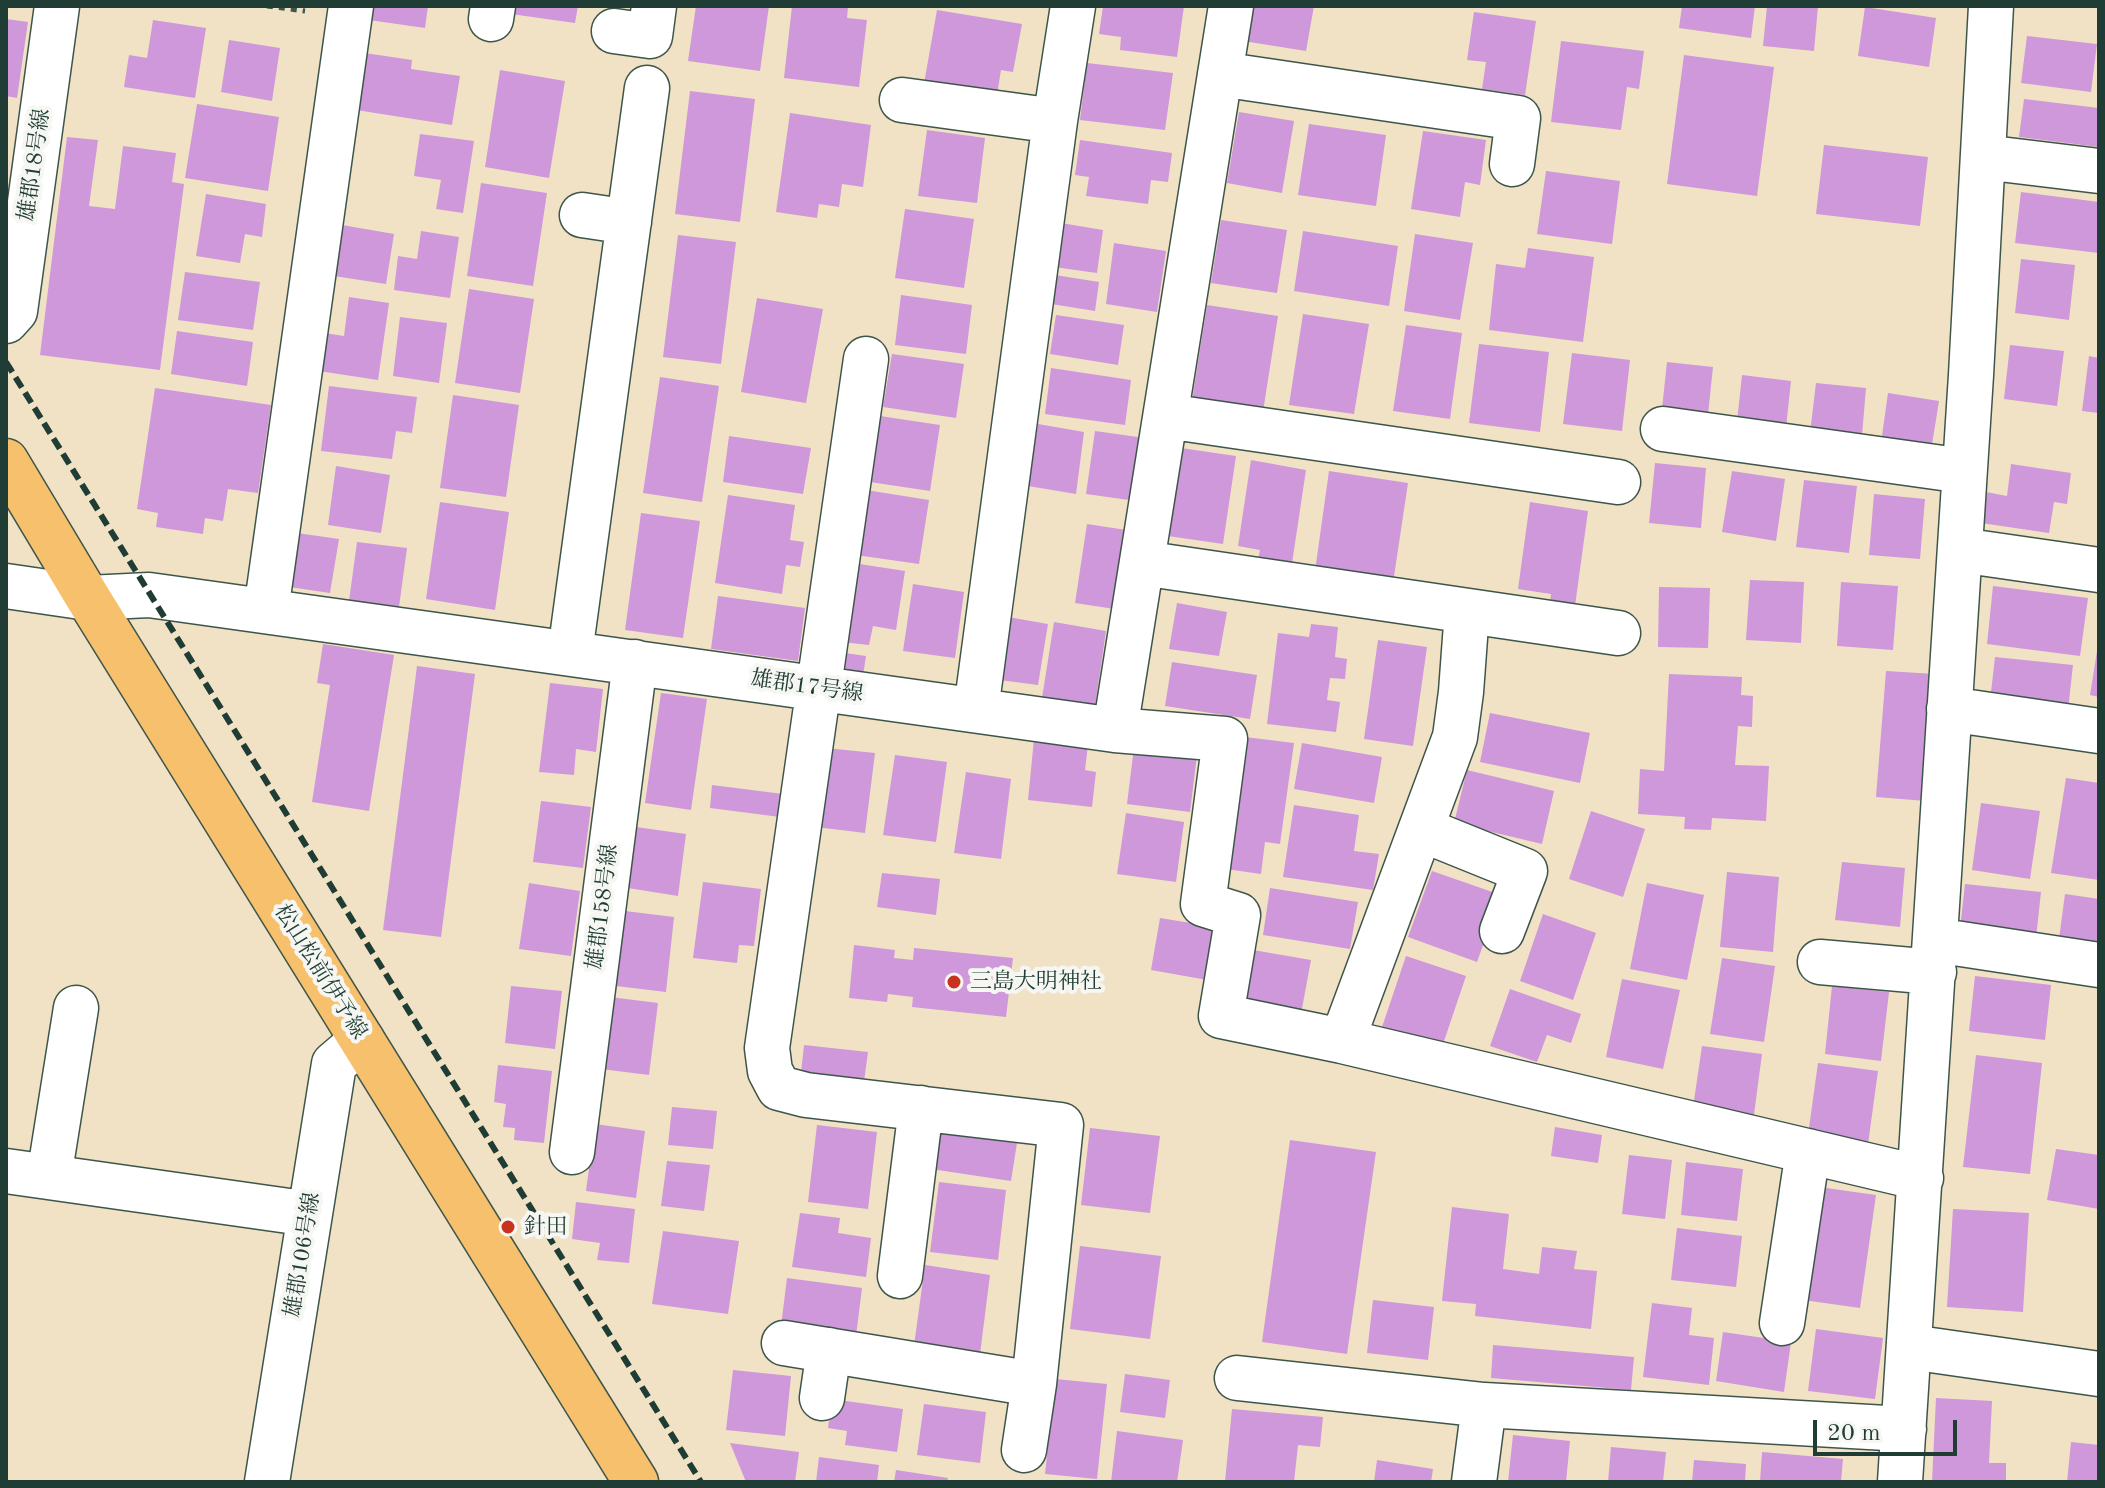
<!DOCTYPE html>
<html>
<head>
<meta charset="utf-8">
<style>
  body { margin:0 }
  #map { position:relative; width:2105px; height:1488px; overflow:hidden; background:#f1e2c5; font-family:"Old Standard TT",serif }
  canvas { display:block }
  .frame { position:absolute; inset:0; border:8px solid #1f3d34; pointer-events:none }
  .scale { position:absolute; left:1813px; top:1420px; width:144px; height:36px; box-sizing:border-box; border:4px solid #1f3d34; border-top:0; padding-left:10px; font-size:24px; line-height:28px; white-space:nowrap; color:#1f3d34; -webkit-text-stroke:6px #f6f6f2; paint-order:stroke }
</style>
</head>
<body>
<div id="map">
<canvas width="2105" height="1488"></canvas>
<div class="frame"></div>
<div class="scale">20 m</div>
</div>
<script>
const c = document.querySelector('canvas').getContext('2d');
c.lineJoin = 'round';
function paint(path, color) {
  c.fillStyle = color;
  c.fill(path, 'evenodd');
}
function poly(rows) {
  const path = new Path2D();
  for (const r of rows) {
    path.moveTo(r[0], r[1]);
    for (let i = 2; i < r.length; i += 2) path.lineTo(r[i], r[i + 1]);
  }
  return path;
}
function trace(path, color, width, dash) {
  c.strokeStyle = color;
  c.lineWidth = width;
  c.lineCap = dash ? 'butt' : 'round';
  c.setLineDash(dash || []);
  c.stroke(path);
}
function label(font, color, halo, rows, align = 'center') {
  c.font = font + ' "Old Standard TT","Noto Serif JP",serif';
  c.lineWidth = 8;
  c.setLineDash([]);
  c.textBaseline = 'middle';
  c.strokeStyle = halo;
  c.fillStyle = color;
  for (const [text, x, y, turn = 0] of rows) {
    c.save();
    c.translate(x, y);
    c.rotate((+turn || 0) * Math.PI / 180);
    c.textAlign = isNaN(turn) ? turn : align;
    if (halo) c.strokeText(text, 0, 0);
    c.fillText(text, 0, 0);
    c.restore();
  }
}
const building = poly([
  [370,6,428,6,425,28,369,20],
  [512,6,578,6,575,23,511,14],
  [696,6,769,6,760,71,688,61],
  [792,6,848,7,847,18,867,20,859,87,784,78],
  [1103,6,1184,6,1177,57,1120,50,1121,37,1099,34],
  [1250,6,1314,6,1306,51,1243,41],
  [1682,6,1755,6,1751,38,1679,28],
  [1767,6,1818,6,1814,51,1763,46],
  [1865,7,1936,18,1929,67,1858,56],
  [937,10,1022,24,1013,72,1001,70,995,107,922,95],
  [1474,12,1536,21,1525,95,1482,89,1486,62,1467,60],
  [6,19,28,22,17,98,6,96],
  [153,20,206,28,195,98,124,87,129,55,147,58],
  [2027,36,2097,44,2091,92,2021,83],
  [229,40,280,48,272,101,221,92],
  [1561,41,1644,51,1639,89,1627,87,1621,130,1551,122],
  [365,53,412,60,411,69,460,76,452,125,356,110],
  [1684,55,1774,67,1757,196,1667,184],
  [1087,63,1173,73,1165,130,1080,120],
  [500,70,565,81,549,178,485,167],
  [690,91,755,99,740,222,675,214],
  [2024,99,2099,108,2099,147,2019,137],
  [197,104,279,117,268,191,185,178],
  [1239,112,1294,121,1282,193,1227,183],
  [790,113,871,125,863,187,842,184,839,207,819,204,817,218,776,212],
  [1309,124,1386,135,1376,206,1298,195],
  [927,130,985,138,977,203,918,196],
  [1423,131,1486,140,1480,185,1465,182,1460,217,1411,209],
  [420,134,474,141,463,213,436,209,441,180,414,176],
  [67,137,98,140,89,206,115,209,123,146,176,153,172,182,184,184,160,370,40,355],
  [1080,140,1172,153,1168,182,1151,180,1148,204,1086,196,1089,177,1075,175],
  [1824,145,1928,157,1920,226,1816,214],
  [1546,171,1620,181,1612,244,1537,234],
  [481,183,547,193,533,286,467,276],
  [2021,192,2099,202,2099,253,2015,243],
  [206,194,266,204,262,237,245,234,240,263,196,256],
  [905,209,974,219,964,288,895,278],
  [1221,220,1287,230,1277,293,1211,283],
  [1061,223,1103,230,1097,273,1054,267],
  [342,225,394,234,386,284,334,276],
  [421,231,459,237,450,298,394,290,398,256,417,259],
  [1303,231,1398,246,1389,306,1294,291],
  [1415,234,1473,243,1460,320,1404,311],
  [678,235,736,242,721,364,663,357],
  [1114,243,1166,251,1157,312,1106,304],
  [1528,248,1594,257,1583,342,1489,330,1496,264,1525,268],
  [2021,259,2075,265,2069,320,2015,313],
  [185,272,260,282,253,330,178,320],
  [1055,275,1099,282,1095,311,1051,304],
  [469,289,534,299,520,393,455,383],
  [901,295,972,305,966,354,895,345],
  [349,297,389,303,378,380,312,370,318,332,344,336],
  [757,298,823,309,806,403,741,392],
  [1207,305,1278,316,1262,418,1191,407],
  [1303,314,1369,324,1354,414,1289,405],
  [1056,315,1124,325,1118,365,1050,354],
  [400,317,447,323,439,383,393,376],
  [1406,325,1462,333,1450,419,1393,411],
  [177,331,253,342,247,386,171,374],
  [1479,344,1549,352,1540,432,1469,423],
  [2010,345,2064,351,2057,406,2004,399],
  [1572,353,1630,360,1622,431,1563,424],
  [892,354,964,364,956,418,883,407],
  [2089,356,2099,358,2099,413,2082,411],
  [1667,362,1713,367,1707,424,1661,418],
  [1051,368,1131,380,1125,425,1045,414],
  [1742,375,1791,381,1785,437,1736,431],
  [660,377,719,386,702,502,643,493],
  [1816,383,1866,388,1861,447,1809,441],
  [329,386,417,397,412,433,396,431,392,459,321,451],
  [155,388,271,405,258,493,228,489,223,521,205,518,203,534,156,527,158,513,137,509],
  [1888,393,1939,401,1930,457,1880,450],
  [453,395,519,405,506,497,440,488],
  [880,416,940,425,930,491,870,482],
  [1038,424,1084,432,1076,494,1028,486],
  [1095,431,1145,438,1136,501,1086,494],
  [729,436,811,448,803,494,723,482],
  [1181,448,1236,456,1223,544,1168,536],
  [1251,460,1306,470,1291,570,1257,565,1260,550,1238,546],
  [1655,463,1706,468,1701,528,1649,523],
  [2011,464,2071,473,2067,504,2054,502,2049,533,1981,523,1986,492,2007,496],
  [336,466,390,475,381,533,328,525],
  [1329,471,1408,483,1393,583,1315,571],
  [1732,471,1785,479,1776,541,1722,532],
  [1804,480,1857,486,1849,553,1796,547],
  [866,490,929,500,919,564,856,555],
  [1874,494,1925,499,1920,559,1869,555],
  [728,495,795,505,790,540,804,542,800,567,786,565,782,594,715,583],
  [440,502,509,512,495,610,426,599],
  [1530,502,1588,511,1575,606,1550,603,1551,594,1518,589],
  [641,513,700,521,683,638,625,630],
  [1087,524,1133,531,1121,610,1075,603],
  [290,532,339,539,330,593,283,586],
  [357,542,407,548,399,607,349,601],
  [853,563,905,571,896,630,873,626,869,645,841,642],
  [1750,580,1804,582,1801,643,1746,640],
  [1841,582,1898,586,1893,650,1837,646],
  [913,584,964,592,955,658,903,651],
  [1993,586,2088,598,2080,656,1987,644],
  [1659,587,1710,588,1708,648,1658,647],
  [718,596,805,608,798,661,711,649],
  [1177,603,1227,612,1219,656,1169,649],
  [1008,617,1048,624,1038,685,1000,680],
  [1054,622,1106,631,1095,706,1042,698],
  [1311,624,1338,627,1335,657,1347,659,1345,679,1330,678,1327,700,1340,702,1336,732,1267,724,1278,633,1309,637],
  [1378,640,1427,647,1413,746,1364,739],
  [323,644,394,655,369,811,312,802,330,685,317,683],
  [2097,651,2099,652,2099,697,2090,695],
  [845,653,866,656,862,682,842,679],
  [1995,657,2073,665,2068,710,1990,701],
  [1172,662,1257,675,1250,719,1165,706],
  [417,666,475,674,441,937,383,930],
  [1886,671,1935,674,1926,801,1876,797],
  [1669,674,1742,677,1741,695,1753,696,1752,727,1738,726,1735,765,1769,766,1766,821,1712,818,1711,830,1684,829,1685,817,1638,814,1640,769,1664,771],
  [550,683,603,689,596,752,576,749,574,775,539,772],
  [661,693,707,699,691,810,645,803],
  [1490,713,1590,733,1580,783,1480,762],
  [1245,737,1294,743,1280,844,1265,842,1261,874,1226,869],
  [1034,739,1088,745,1085,770,1096,772,1092,807,1028,800],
  [1302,743,1382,757,1374,803,1294,789],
  [1134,747,1197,755,1190,812,1127,804],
  [826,748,875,753,865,833,816,827],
  [895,755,947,762,936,842,883,835],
  [1467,770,1554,791,1542,844,1454,823],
  [966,772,1011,779,1001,859,954,853],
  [2066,778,2099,783,2099,880,2051,873],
  [712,785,791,795,788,818,710,808],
  [541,801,591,807,583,868,533,862],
  [1981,803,2040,811,2030,879,1972,870],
  [1294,805,1359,815,1354,851,1379,854,1373,890,1283,877],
  [1591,811,1645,829,1623,897,1569,879],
  [1126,813,1184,822,1176,882,1117,874],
  [636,827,686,834,678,896,628,888],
  [1842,862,1905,868,1900,927,1835,920],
  [1432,871,1501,895,1477,962,1408,937],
  [1727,872,1779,877,1773,952,1720,947],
  [882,873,940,879,936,915,877,907],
  [703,882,761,889,754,946,739,945,737,963,693,958],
  [529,883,580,891,571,956,519,949],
  [1647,883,1704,895,1687,980,1630,969],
  [1965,884,2041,892,2036,938,1960,929],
  [1270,888,1358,902,1350,949,1263,935],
  [2065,894,2099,899,2099,944,2059,939],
  [625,911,674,917,666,992,616,986],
  [1543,914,1596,933,1573,1000,1520,981],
  [1160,918,1222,928,1213,981,1151,970],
  [854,945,895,950,894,958,913,960,914,948,1013,958,1006,1017,912,1007,913,997,888,994,887,1002,849,998],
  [1253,950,1311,960,1301,1014,1244,1004],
  [1406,956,1466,976,1442,1047,1382,1027],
  [1722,958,1775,966,1764,1042,1710,1034],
  [1975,976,2051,985,2045,1040,1969,1031],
  [1622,979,1680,990,1663,1069,1606,1057],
  [511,986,562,991,555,1049,505,1043],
  [1832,986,1889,992,1881,1061,1825,1054],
  [1510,989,1581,1014,1571,1043,1547,1035,1537,1062,1490,1046],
  [610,997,658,1003,649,1075,601,1069],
  [804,1045,868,1052,863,1089,800,1082],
  [1702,1046,1762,1054,1753,1122,1692,1114],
  [1976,1055,2042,1063,2030,1174,1963,1167],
  [1818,1063,1878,1071,1868,1144,1808,1135],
  [498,1065,552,1071,544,1143,514,1140,515,1128,503,1127,506,1104,494,1102],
  [672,1107,717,1111,713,1149,668,1145],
  [595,1124,645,1131,636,1198,586,1191],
  [817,1125,877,1132,868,1209,808,1202],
  [1555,1127,1602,1135,1598,1163,1551,1156],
  [1090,1128,1160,1136,1150,1213,1081,1205],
  [937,1131,1017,1143,1011,1181,931,1169],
  [1290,1140,1376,1152,1347,1354,1262,1342],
  [2056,1149,2099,1155,2099,1209,2047,1200],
  [1629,1155,1672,1160,1665,1219,1622,1214],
  [667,1161,710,1165,704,1211,661,1206],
  [1686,1162,1743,1169,1737,1221,1681,1215],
  [939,1182,1006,1190,998,1260,930,1252],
  [1819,1187,1876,1195,1860,1308,1803,1300],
  [576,1202,635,1209,629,1263,597,1260,600,1243,572,1239],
  [1452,1207,1509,1214,1503,1269,1539,1274,1542,1247,1577,1251,1574,1269,1597,1271,1591,1329,1475,1316,1476,1304,1442,1301],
  [1953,1209,2029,1213,2023,1312,1947,1307],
  [800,1213,840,1218,838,1233,871,1238,866,1277,792,1267],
  [1677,1228,1742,1236,1736,1287,1671,1280],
  [663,1231,739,1241,728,1314,652,1304],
  [1080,1246,1161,1256,1150,1339,1070,1329],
  [925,1265,990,1275,979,1362,913,1353],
  [787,1278,862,1288,856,1336,781,1326],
  [1373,1300,1434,1307,1428,1360,1367,1353],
  [1652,1303,1692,1308,1689,1335,1714,1338,1709,1385,1643,1377],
  [1816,1329,1883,1338,1875,1399,1808,1391],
  [1723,1332,1791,1342,1784,1392,1716,1381],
  [1493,1345,1634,1357,1631,1390,1491,1378],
  [733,1370,791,1376,785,1436,726,1430],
  [1125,1374,1170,1380,1165,1418,1120,1412],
  [1055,1379,1107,1384,1097,1479,1045,1474],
  [1936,1398,1992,1401,1989,1463,2006,1463,2006,1482,1932,1482],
  [832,1399,903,1409,897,1452,845,1445,847,1431,828,1428],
  [924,1404,986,1412,980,1463,917,1455],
  [1232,1409,1323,1417,1320,1447,1298,1445,1294,1482,1225,1482],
  [1117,1431,1183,1440,1177,1482,1111,1482],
  [1513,1435,1570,1441,1566,1482,1508,1482],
  [2071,1442,2099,1445,2099,1482,2067,1482],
  [730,1443,799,1452,795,1482,746,1482],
  [1611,1447,1666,1452,1663,1482,1608,1482],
  [1762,1452,1843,1459,1841,1482,1760,1482],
  [819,1457,879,1465,877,1482,816,1482],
  [1377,1460,1433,1469,1431,1482,1374,1482],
  [1694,1460,1746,1464,1745,1482,1692,1482],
  [896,1470,948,1478,947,1482,894,1482]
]);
const path = poly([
  [267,6,305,11]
]);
const minor = poly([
  [491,19,493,6],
  [614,31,650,36,654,6],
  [1220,74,1518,118,1512,164],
  [902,100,1055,121],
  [1983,157,2099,171],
  [582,215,629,222],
  [6,321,15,311,57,6],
  [866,359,767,1048,770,1071,779,1088,806,1095,1061,1125,1034,1384,1024,1450],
  [1166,416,1618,482],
  [1663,429,1964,471],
  [1960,550,2099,570],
  [1142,563,1618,633],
  [6,586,88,598,149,595,1115,730,1225,739,1203,904,1238,915,1221,1016,1342,1041,1921,1178],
  [266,611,351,6],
  [570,653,647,88],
  [1949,709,2099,731],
  [976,710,1055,121,1073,6],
  [1115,730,1231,6],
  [1421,829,1525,871,1502,931],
  [1935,940,2099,965],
  [1820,962,1934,972],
  [1342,1041,1455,737,1461,692,1467,611],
  [572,1152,635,662],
  [6,1171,310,1214],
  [49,1177,76,1008],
  [900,1276,921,1108],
  [1782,1323,1808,1151],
  [784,1343,1034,1384],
  [1910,1347,2099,1374],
  [1237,1378,1484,1405,1904,1429],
  [822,1398,829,1350],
  [267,1482,334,1064,362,1040],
  [1474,1482,1484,1405],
  [1900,1482,1971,375,1991,6]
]);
const major = poly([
  [6,461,88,598,636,1482]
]);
const rail = poly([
  [6,362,701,1482]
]);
const markers = [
  [954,982,8,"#c8321e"],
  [508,1227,8,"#c8321e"]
];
const streetNames = [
  ["雄郡18号線",35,165,-82],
  ["雄郡17号線",807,687,8],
  ["雄郡158号線",603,907,-83],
  ["松山松前伊予線",320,972,58],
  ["雄郡106号線",303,1255,-81]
];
const poiNames = [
  ["三島大明神社",970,982],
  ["針田",524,1227]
];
paint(building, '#ce98da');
trace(minor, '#3e564a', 47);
trace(major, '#3e564a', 47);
trace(path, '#3e564a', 5, [6, 6]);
trace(minor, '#fff', 44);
trace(major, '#f7c06c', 44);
trace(rail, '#1f3d34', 6, [12, 6]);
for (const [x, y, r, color] of markers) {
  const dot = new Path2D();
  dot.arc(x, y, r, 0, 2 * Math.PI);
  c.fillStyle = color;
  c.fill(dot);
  trace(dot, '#f6f6f2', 3);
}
label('22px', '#1f3d34', '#f6f6f2', streetNames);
label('22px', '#1f3d34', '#f6f6f2', poiNames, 'left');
</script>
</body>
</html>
